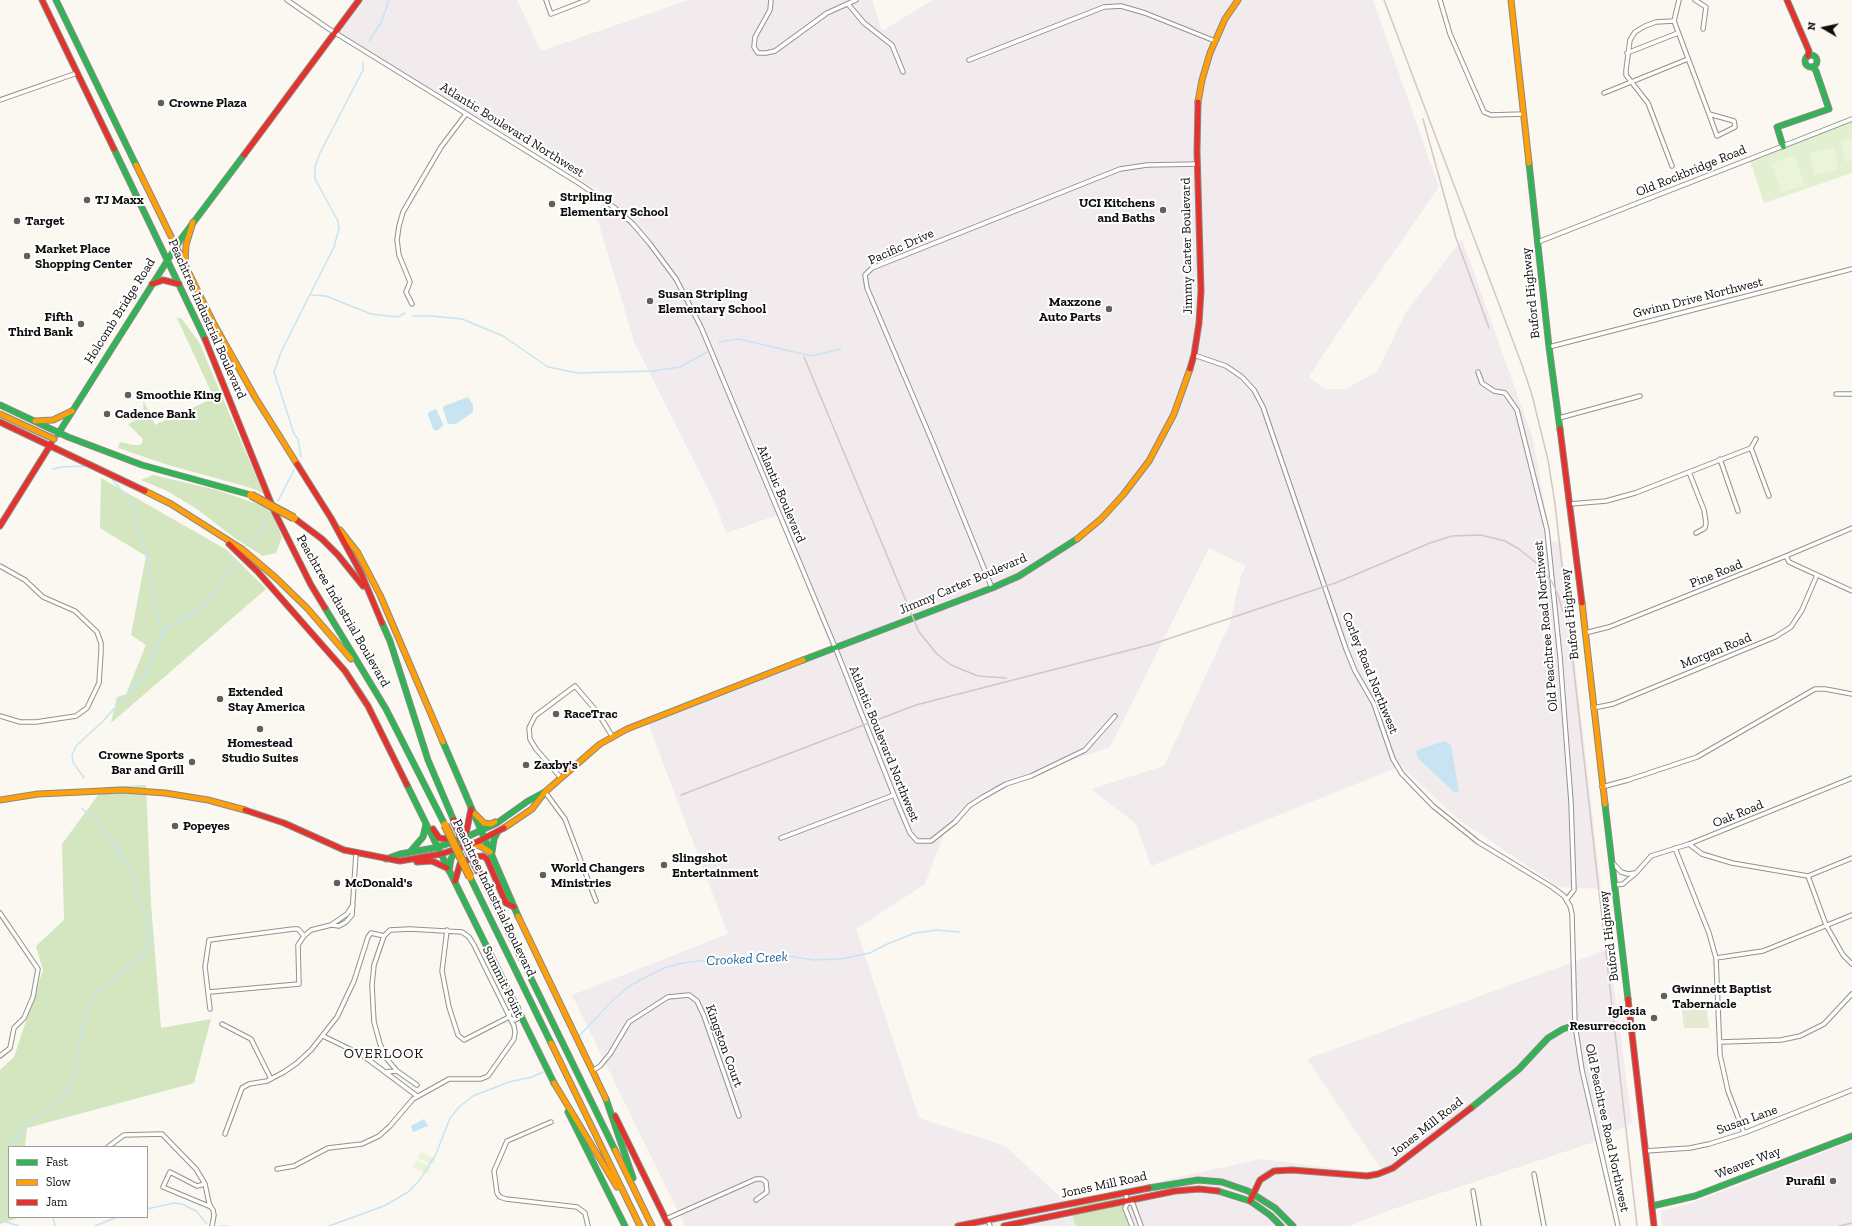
<!DOCTYPE html>
<html>
<head>
<meta charset="utf-8">
<style>
  body { margin:0 }
  #map { position:relative; width:1852px; height:1226px; overflow:hidden; background:#faf8f0; font-family:"Zilla Slab",serif }
  canvas { display:block }
  .legend { position:absolute; left:8px; top:1146px; width:140px; height:72px; box-sizing:border-box; background:#fff; border:1px solid #9e9e9e; margin:0; padding:5px 7px; list-style:none; font-size:12px; color:#0c0c0c }
  .legend li { display:flex; align-items:center; gap:8px; height:20px }
  .legend b { width:20px; border:1px solid #9e9e9e }
  .north { position:absolute; left:1804px; top:8px; width:40px; height:40px; -webkit-text-stroke:3px #fff; paint-order:stroke; rotate:279deg; font-size:11px; font-weight:700; line-height:16px; text-align:center; color:#0c0c0c }
  .north::after { content:''; display:block; margin:auto; width:14px; height:18px; background:#0c0c0c; clip-path:polygon(50% 0,100% 100%,50% 72%,0 100%) }
</style>
</head>
<body>
<div id="map">
<canvas width="1852" height="1226"></canvas>
<ul class="legend">
<li><b style="height:5px;background:#30b455"></b>Fast</li>
<li><b style="height:5px;background:#ff9f0a"></b>Slow</li>
<li><b style="height:5px;background:#e5322d"></b>Jam</li>
</ul>
<div class="north">N</div>
</div>
<script>
const c = document.querySelector('canvas').getContext('2d');
c.lineJoin = 'round';
function paint(path, color) {
  c.fillStyle = color;
  c.fill(path, 'evenodd');
}
function poly(rows) {
  const path = new Path2D();
  for (const r of rows) {
    if (r.length === 3) {
      path.moveTo(r[0] + r[2], r[1]);
      path.arc(r[0], r[1], r[2], 0, 2 * Math.PI);
      continue;
    }
    path.moveTo(r[0], r[1]);
    for (let i = 2; i < r.length; i += 2) path.lineTo(r[i], r[i + 1]);
  }
  return path;
}
function trace(path, color, width, dash) {
  c.strokeStyle = color;
  c.lineWidth = width;
  c.lineCap = dash ? 'butt' : 'round';
  c.setLineDash(dash || []);
  c.stroke(path);
}
function label(font, color, halo, rows, align = 'center') {
  c.font = font + ' "Zilla Slab",serif';
  c.lineWidth = 4;
  c.setLineDash([]);
  c.textBaseline = 'middle';
  c.strokeStyle = halo;
  c.fillStyle = color;
  for (const [text, x, y, turn = 0] of rows) {
    c.save();
    c.translate(x, y);
    c.rotate((+turn || 0) * Math.PI / 180);
    c.textAlign = isNaN(turn) ? turn : align;
    if (halo) c.strokeText(text, 0, 0);
    c.fillText(text, 0, 0);
    c.restore();
  }
}
const industrial = poly([
  [357,0,517,0,541,51,689,0,872,0,882,31,933,0,1373,0,1439,187,1336,335,1309,377,1325,389,1345,389,1377,372,1406,312,1462,239,1533,439,1551,541,1561,542,1601,889,1559,887,1458,819,1401,766,1151,866,1136,824,1091,789,1164,766,1230,623,1241,575,1246,566,1209,548,1110,747,987,790,945,831,925,884,856,929,919,1118,1005,1146,1067,1203,1076,1226,685,1226,572,995,728,934,646,718,833,653,778,515,726,533,716,505,635,344,596,214,608,195,578,179,551,159,472,114,334,30],
  [1609,949,1632,1123,1591,1143,1393,1209,1349,1226,1132,1226,1120,1190,1261,1159,1355,1171,1384,1173,1307,1059],
  [1852,1141,1852,1226,1662,1226,1661,1211,1689,1204]
]);
const green = poly([
  [1852,122,1852,173,1764,203,1750,160]
]);
const forest = poly([
  [177,318,181,318,199,342,263,493,248,487,168,465,118,448,120,442,133,445,141,445,143,439,128,424,144,416,143,400,155,425,214,398],
  [153,475,217,490,269,508,282,537,276,553,263,556,236,539,197,509,167,491,141,480],
  [101,478,227,550,266,589,111,723,117,697,126,694,146,645,131,635,146,556,100,528],
  [146,785,151,904,161,1028,211,1019,194,1083,27,1128,25,1147,9,1147,9,1217,18,1217,18,1218,0,1224,0,1070,14,1057,43,970,36,946,64,920,62,844,104,787],
  [1120,1190,1132,1226,1076,1226,1067,1203]
]);
const cemetery = poly([
  [1706,1003,1709,1028,1684,1028,1681,1004]
]);
const pitch = poly([
  [1852,138,1852,161,1845,162,1841,140],
  [1834,148,1838,170,1814,175,1810,153],
  [1794,155,1805,185,1782,193,1771,164],
  [421,1152,436,1159,432,1165,418,1158],
  [417,1160,431,1167,428,1174,413,1167]
]);
const water = poly([
  [468,397,473,405,473,412,456,424,448,424,443,409,444,406],
  [436,409,443,424,442,427,436,431,433,429,428,415,429,412],
  [1444,741,1451,745,1459,792,1455,793,1418,758,1416,752,1418,750],
  [424,1119,428,1126,413,1132,411,1126]
]);
const stream = poly([
  [369,41,381,23,389,0],
  [311,295,326,296,371,314,398,317,405,313],
  [413,316,431,316,462,319,503,336,548,367,578,373,652,371,680,367,707,352],
  [719,342,739,339,811,356,841,349],
  [301,457,298,439,294,434,274,372,281,352,334,247,339,228,338,221,315,179,315,167,320,153,363,70,363,63],
  [53,469,62,467,86,466],
  [111,478,130,500,134,510,149,566,154,604,162,634],
  [278,501,294,470],
  [252,543,261,533,267,519],
  [84,778,73,762,72,756,76,746,102,722,143,677,149,667,156,646,168,626,176,623,204,605,216,591,232,567,237,563],
  [580,1035,613,1000,631,985,664,968,683,963,710,960,767,958,788,956,814,960,841,959,870,953,885,945,915,933,937,930,959,932],
  [11,1147,29,1122,57,1102,67,1093,74,1076,85,1016,92,997,147,951,149,942,149,923,142,909,134,877,117,849,93,815,83,810,82,808],
  [147,1209,174,1203,182,1204,196,1211,207,1224],
  [53,1217,55,1226],
  [0,1220,19,1226],
  [95,1226,117,1217],
  [220,1226,227,1226],
  [329,1226,384,1206,408,1192,419,1181,436,1154,450,1118,459,1107,473,1096,509,1082,532,1077,543,1072]
]);
const street = poly([
  [287,0,329,29,580,184,615,208,633,224,650,244,676,279,701,327,835,647,894,795,910,833,917,841,931,841,955,822,969,806,983,797,1006,784,1031,776,1085,750,1115,716],
  [546,0,551,14,587,0],
  [771,0,770,10,755,37,754,47,758,53,766,53,775,51,827,13,856,0],
  [1440,0,1450,34,1484,112,1491,115,1524,114],
  [1679,0,1674,21,1709,114,1734,121,1735,127,1717,136,1709,114],
  [1695,0,1706,7,1703,29],
  [848,4,864,23,892,45,903,72],
  [1627,53,1678,33],
  [969,60,1104,7,1121,6,1145,13,1215,41],
  [1604,93,1688,59],
  [0,100,77,73],
  [1672,166,1648,103,1626,75,1626,70,1630,40,1635,32,1645,26,1656,22,1674,21],
  [1538,242,1852,119],
  [412,304,406,292,410,282,399,255,397,240,399,226,403,212,441,147,466,114],
  [1549,347,1852,269],
  [1194,355,1226,366,1242,377,1254,390,1263,407,1346,649,1355,671,1374,704,1393,759,1402,774,1433,806,1478,842,1552,887,1564,896,1570,906,1572,914,1575,1025,1582,1070,1618,1226],
  [1478,372,1482,383,1494,391,1505,393,1517,410,1547,530,1560,657,1571,802,1574,890,1567,899],
  [1836,394,1852,394],
  [1559,418,1640,396],
  [1756,439,1751,448,1769,496],
  [1720,459,1738,511],
  [1689,472,1704,510,1706,523,1705,528,1696,533],
  [1570,504,1606,501,1635,493,1751,448],
  [1786,556,1789,562,1852,591],
  [0,566,25,580,43,597,75,611,97,632,101,643,101,652,99,683,87,708,76,716,36,722,20,722,0,716],
  [992,588,932,441,867,288,865,275,872,268,1120,169,1147,165,1198,164],
  [1585,633,1609,627,1786,556,1852,528],
  [1593,708,1613,704,1775,637,1791,627,1802,610,1817,575],
  [561,778,536,749,530,739,529,728,535,716,575,686,598,713,612,736],
  [1602,787,1628,780,1697,757,1815,689,1825,689,1852,694],
  [545,792,565,819,596,901],
  [781,838,894,795],
  [1689,844,1702,854,1732,863,1808,876],
  [1675,848,1709,933,1716,958,1720,1055,1728,1091,1744,1133],
  [1612,862,1621,872,1628,874,1635,873],
  [1808,876,1826,925,1843,955,1852,964],
  [1808,876,1852,858],
  [1615,885,1623,884,1636,873,1651,856,1689,844,1852,778],
  [0,913,38,969,33,997,24,1018,14,1028,10,1048,0,1056],
  [332,925,339,926,346,922,352,915,356,853],
  [447,930,442,971,449,1007,458,1035,464,1040,509,1017,510,1012,518,1007],
  [1716,958,1763,951,1852,915],
  [209,992,299,984,298,945,304,936,311,930,331,925,347,914,353,905],
  [210,1009,205,967,209,940,293,929,298,929,304,936],
  [510,1018,515,1020,522,1016],
  [222,1024,251,1039,271,1079],
  [323,1036,362,1055,385,1072,397,1071],
  [1721,1042,1781,1040,1800,1036,1824,1024,1852,994],
  [592,1071,600,1066,610,1054,629,1022,668,997,689,995,697,1001,704,1016,739,1116],
  [385,1072,417,1096],
  [551,1122,507,1141,494,1171,497,1193,500,1197,506,1199,577,1207,585,1213,588,1226],
  [225,1134,242,1088,249,1084,267,1081,284,1072,297,1063,311,1050,337,1017,354,981,368,937,371,933,384,936],
  [108,1147,124,1135,162,1134,196,1169,205,1184],
  [1645,1151,1690,1148,1709,1144,1744,1133,1852,1090],
  [277,1169,294,1166,328,1148,362,1144,379,1136,390,1126,413,1099,449,1079,481,1079,488,1076,514,1039,515,1032,514,1026,474,945,469,937,462,932,410,929,390,930,384,936,374,965,372,985,373,1005,374,1022,380,1044,387,1059,397,1071,417,1085],
  [1534,1174,1544,1226],
  [1473,1191,1479,1226],
  [1125,1193,1128,1202,1133,1204,1141,1226],
  [1128,1202,1125,1208,1132,1226],
  [211,1207,163,1187,170,1172,197,1186,205,1184,209,1203,211,1207,213,1210,214,1215,212,1226],
  [666,1219,756,1179,762,1179,766,1182,767,1192,756,1200],
  [988,1220,990,1226]
]);
const fast = poly([
  [56,0,136,165],
  [1811,61,6],
  [1783,146,1777,127,1829,109,1816,71,1813,67],
  [114,149,205,339],
  [1529,163,1549,347,1560,429],
  [0,405,68,437,142,465,251,495],
  [58,434,181,239,244,155],
  [325,608,386,709,445,825],
  [382,623,390,641,428,760,454,821],
  [803,660,992,588,1019,576,1077,539],
  [443,742,518,916],
  [407,785,554,1083],
  [1605,804,1628,999],
  [410,852,423,837,426,824],
  [492,852,494,839,497,833],
  [386,859,400,854,434,848,460,840,497,823,528,801,543,793],
  [449,871,451,859,456,849],
  [479,872,615,1150],
  [470,877,551,1043],
  [606,1099,633,1178],
  [1471,1108,1519,1069,1548,1038,1563,1029,1575,1025],
  [568,1112,625,1226],
  [1149,1188,1198,1180,1222,1182,1248,1191,1275,1208,1293,1226],
  [1218,1191,1250,1201,1270,1215,1281,1226],
  [1652,1206,1695,1196,1852,1136]
]);
const slow = poly([
  [1511,0,1529,163],
  [1198,102,1202,80,1210,53,1225,19,1238,0],
  [136,165,214,324,255,397,297,464],
  [185,263,186,245,193,222],
  [0,414,54,439],
  [35,421,53,420,72,411],
  [145,491,171,504,242,549,276,578,307,608,351,659],
  [340,530,358,553,380,595,443,742],
  [1077,539,1101,519,1123,495,1149,461,1174,414,1190,369],
  [1582,603,1605,804],
  [0,800,38,794,123,790,165,793,208,800,245,810],
  [475,814,484,823,491,824,495,822],
  [504,828,532,809,545,792,600,744,627,729,803,660],
  [472,845,480,846,490,852],
  [518,916,606,1099],
  [551,1043,640,1226],
  [554,1083,617,1187],
  [615,1150,652,1226]
]);
const jam = poly([
  [42,0,114,149],
  [1787,0,1809,51,1808,56],
  [244,155,359,0],
  [152,284,163,280,179,284],
  [205,339,275,513,311,585,325,608],
  [1190,369,1194,355,1199,323,1201,291,1197,151,1198,102],
  [0,422,145,491],
  [1560,429,1582,603],
  [297,464,331,518,361,573,382,623],
  [294,518,322,539,338,555,363,586],
  [0,526,51,444],
  [229,544,258,572,345,671,368,706,407,785],
  [245,810,284,823,344,850,400,861,441,854,477,842,504,828],
  [433,829,439,838,455,840],
  [461,838,466,834,471,809],
  [417,862,432,861,447,868],
  [455,881,460,864,473,857,483,856,487,859,506,903,514,907],
  [1628,999,1654,1226],
  [615,1116,669,1226],
  [1250,1201,1260,1180,1274,1171,1292,1170,1367,1176,1378,1174,1393,1168,1471,1108],
  [958,1226,1149,1188],
  [1004,1226,1175,1191,1199,1189,1218,1191]
]);
const rail = poly([
  [1384,0,1522,365,1532,395,1548,460,1555,504,1637,1226],
  [1423,119,1456,238,1489,328],
  [804,357,919,632,937,654,951,665,978,676,1006,678],
  [681,795,916,705,1153,644,1338,582,1430,543,1452,536,1481,535,1505,541,1519,549,1539,565,1552,582,1558,595,1563,612],
  [1839,1226,1852,1223]
]);
const slowBridge = poly([
  [251,495,294,518],
  [445,825,470,877]
]);
const jamBridge = poly([
  [454,821,479,872]
]);
const markers = [
  [161,103,4,"#5f5f5c"],
  [87,200,4,"#5f5f5c"],
  [552,204,4,"#5f5f5c"],
  [1163,210,4,"#5f5f5c"],
  [17,221,4,"#5f5f5c"],
  [27,256,4,"#5f5f5c"],
  [650,301,4,"#5f5f5c"],
  [1109,309,4,"#5f5f5c"],
  [81,324,4,"#5f5f5c"],
  [128,395,4,"#5f5f5c"],
  [107,414,4,"#5f5f5c"],
  [220,699,4,"#5f5f5c"],
  [556,714,4,"#5f5f5c"],
  [260,729,4,"#5f5f5c"],
  [192,762,4,"#5f5f5c"],
  [526,765,4,"#5f5f5c"],
  [175,826,4,"#5f5f5c"],
  [664,865,4,"#5f5f5c"],
  [543,875,4,"#5f5f5c"],
  [337,883,4,"#5f5f5c"],
  [1664,996,4,"#5f5f5c"],
  [1654,1018,4,"#5f5f5c"],
  [1833,1181,4,"#5f5f5c"]
];
const poiNames = [
  ["Crowne Plaza",169,103],
  ["Stripling",560,197],
  ["Elementary School",560,212],
  ["TJ Maxx",95,200],
  ["UCI Kitchens",1155,203,"right"],
  ["and Baths",1155,218,"right"],
  ["Target",25,221],
  ["Market Place",35,249],
  ["Shopping Center",35,264],
  ["Susan Stripling",658,294],
  ["Elementary School",658,309],
  ["Maxzone",1101,302,"right"],
  ["Auto Parts",1101,317,"right"],
  ["Fifth",73,317,"right"],
  ["Third Bank",73,332,"right"],
  ["Smoothie King",136,395],
  ["Cadence Bank",115,414],
  ["Extended",228,692],
  ["Stay America",228,707],
  ["RaceTrac",564,714],
  ["Homestead",260,743,"center"],
  ["Studio Suites",260,758,"center"],
  ["Crowne Sports",184,755,"right"],
  ["Bar and Grill",184,770,"right"],
  ["Zaxby's",534,765],
  ["Popeyes",183,826],
  ["Slingshot",672,858],
  ["Entertainment",672,873],
  ["World Changers",551,868],
  ["Ministries",551,883],
  ["McDonald's",345,883],
  ["Gwinnett Baptist",1672,989],
  ["Tabernacle",1672,1004],
  ["Iglesia",1646,1011,"right"],
  ["Resurreccion",1646,1026,"right"],
  ["Purafil",1825,1181,"right"]
];
const streetNames = [
  ["Atlantic Boulevard Northwest",512,130,32],
  ["Old Rockbridge Road",1691,171,-22],
  ["Jimmy Carter Boulevard",1187,246,-91],
  ["Pacific Drive",901,247,-24],
  ["Buford Highway",1531,293,-96],
  ["Gwinn Drive Northwest",1698,298,-14],
  ["Holcomb Bridge Road",120,311,-58],
  ["Peachtree Industrial Boulevard",207,319,66],
  ["Atlantic Boulevard",781,494,67],
  ["Pine Road",1716,574,-22],
  ["Jimmy Carter Boulevard",963,584,-23],
  ["Peachtree Industrial Boulevard",343,611,60],
  ["Buford Highway",1570,614,-96],
  ["Old Peachtree Road Northwest",1546,626,-95],
  ["Morgan Road",1716,651,-22],
  ["Corley Road Northwest",1370,673,68],
  ["Atlantic Boulevard Northwest",884,744,68],
  ["Oak Road",1738,814,-22],
  ["Peachtree Industrial Boulevard",494,898,64],
  ["Buford Highway",1609,936,-97],
  ["Summit Point",503,982,64],
  ["Kingston Court",724,1046,70],
  ["Susan Lane",1747,1120,-20],
  ["Jones Mill Road",1427,1127,-38],
  ["Old Peachtree Road Northwest",1607,1128,78],
  ["Weaver Way",1748,1163,-21],
  ["Jones Mill Road",1104,1185,-12]
];
const waterNames = [
  ["Crooked Creek",747,959,-3]
];
const neighbourhoodNames = [
  ["OVERLOOK",384,1054]
];
paint(industrial, '#f1ebed');
paint(green, '#e3efd1');
paint(forest, '#d3e6bf');
paint(cemetery, '#e5ead4');
paint(pitch, '#ecf3db');
paint(water, '#c8e4f3');
trace(stream, '#c8e4f3', 1.5);
trace(street, '#93928f', 5.5);
trace(fast, '#8a8985', 7);
trace(slow, '#8a8985', 7);
trace(jam, '#8a8985', 7);
trace(street, '#fefefd', 3.5);
trace(fast, '#30b455', 5);
trace(slow, '#ff9f0a', 5);
trace(jam, '#e5322d', 5);
trace(rail, '#d6c5c5', 1.5);
trace(slowBridge, '#80807c', 9, []);
trace(jamBridge, '#80807c', 9, []);
trace(slowBridge, '#ff9f0a', 7);
trace(jamBridge, '#e5322d', 7);
for (const [x, y, r, color] of markers) {
  const dot = new Path2D();
  dot.arc(x, y, r, 0, 2 * Math.PI);
  c.fillStyle = color;
  c.fill(dot);
  trace(dot, '#fff', 1.5);
}
label('bold 13px', '#0c0c0c', '#fff', poiNames, 'left');
label('13px', '#0c0c0c', '#fff', streetNames);
label('italic 14px', '#1a619a', '#fff', waterNames);
c.letterSpacing = '1px';
label('14px', '#0c0c0c', '#fff', neighbourhoodNames);
c.letterSpacing = '0px';
</script>
</body>
</html>
